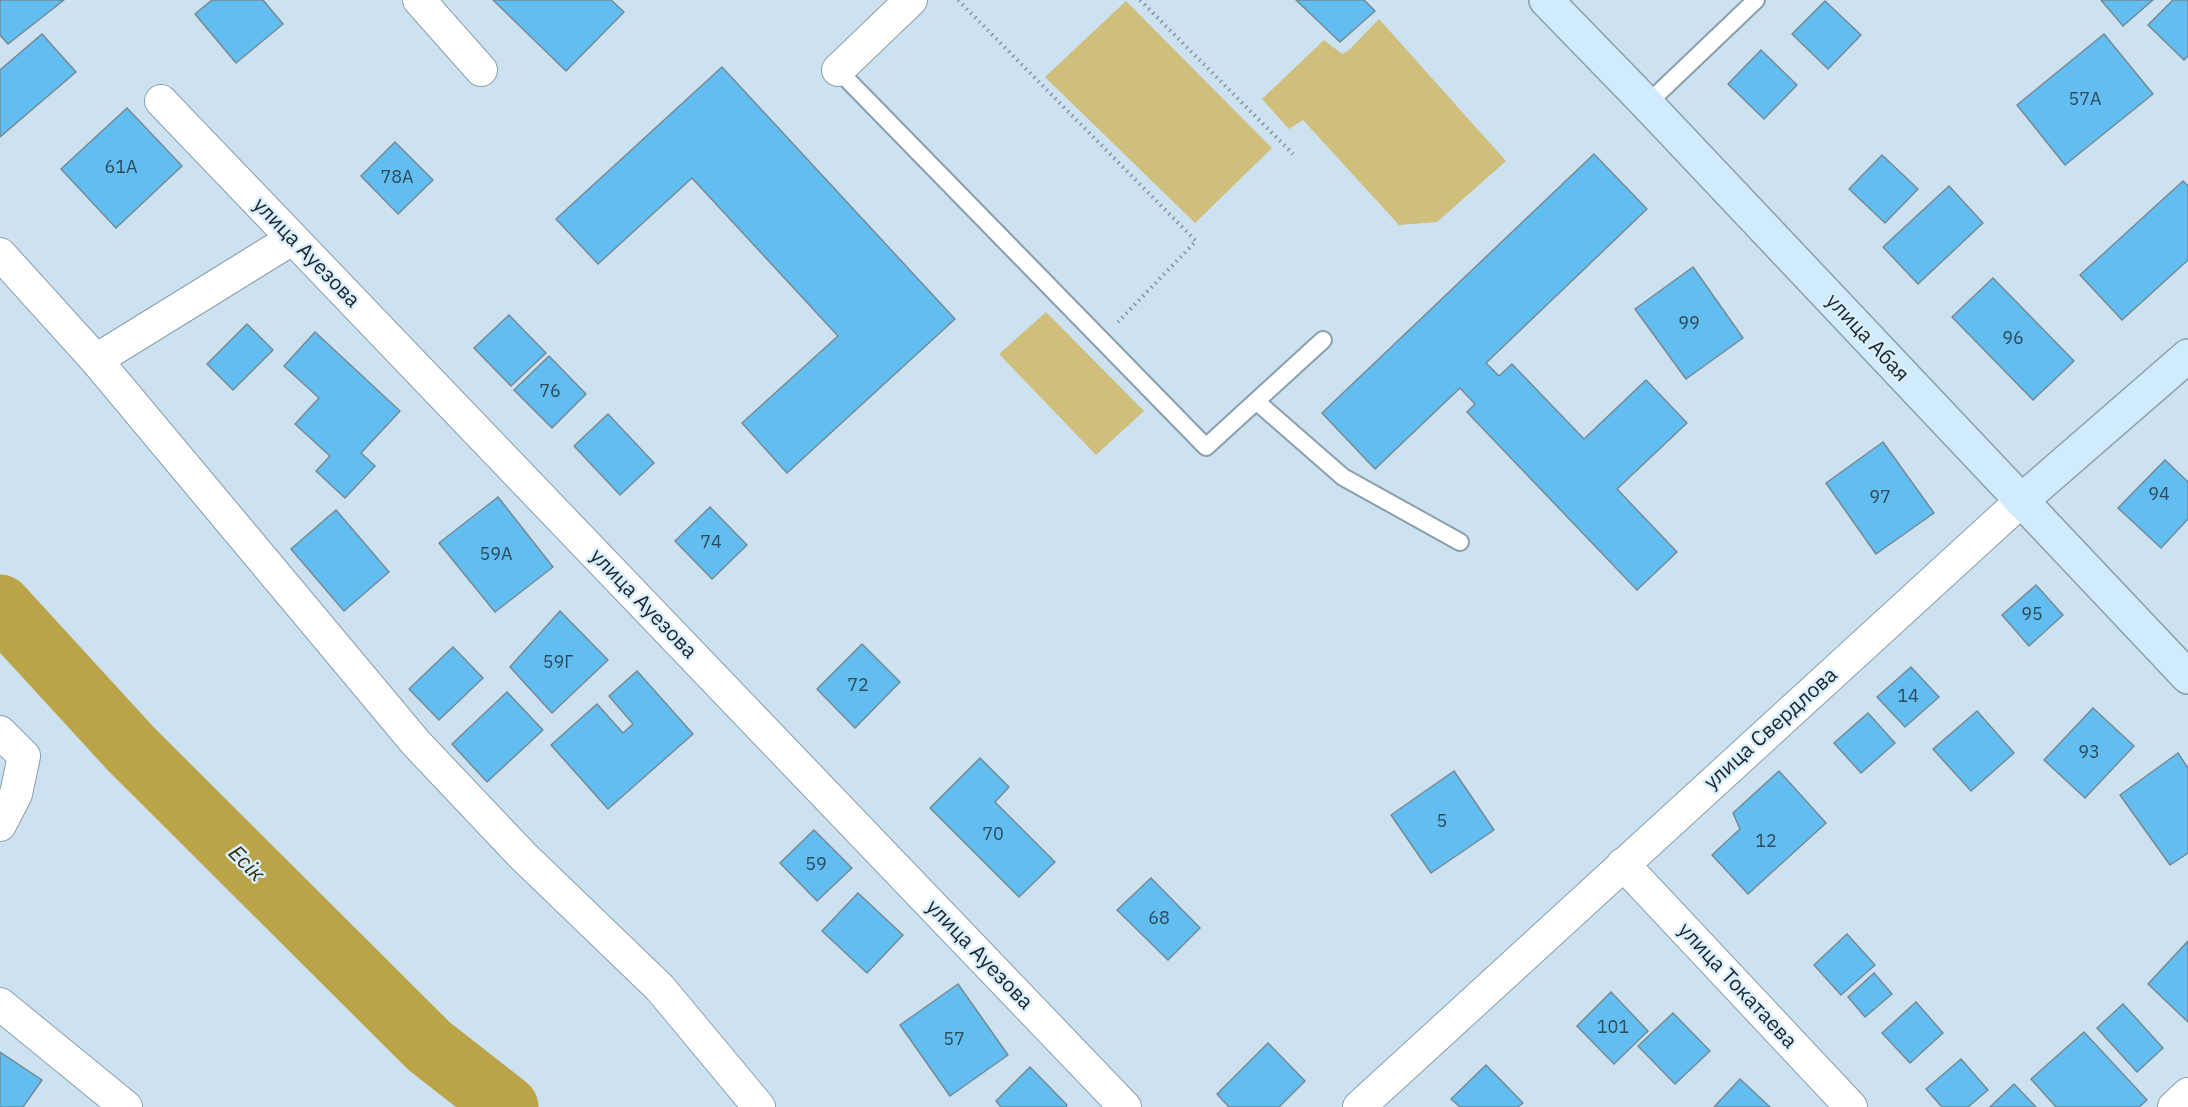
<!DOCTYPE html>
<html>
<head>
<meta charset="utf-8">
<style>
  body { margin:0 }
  canvas { display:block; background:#cce2f0 }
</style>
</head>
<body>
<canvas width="2188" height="1107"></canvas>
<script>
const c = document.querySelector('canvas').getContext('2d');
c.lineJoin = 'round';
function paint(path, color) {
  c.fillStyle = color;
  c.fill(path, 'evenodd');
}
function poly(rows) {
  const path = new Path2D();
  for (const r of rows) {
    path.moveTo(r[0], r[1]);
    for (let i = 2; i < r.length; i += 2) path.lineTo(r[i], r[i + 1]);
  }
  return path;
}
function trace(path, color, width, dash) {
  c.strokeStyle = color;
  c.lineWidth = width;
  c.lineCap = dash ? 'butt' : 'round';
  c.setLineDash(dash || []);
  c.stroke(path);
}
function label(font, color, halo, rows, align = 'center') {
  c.font = font + ' "IBM Plex Sans",sans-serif';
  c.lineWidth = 5;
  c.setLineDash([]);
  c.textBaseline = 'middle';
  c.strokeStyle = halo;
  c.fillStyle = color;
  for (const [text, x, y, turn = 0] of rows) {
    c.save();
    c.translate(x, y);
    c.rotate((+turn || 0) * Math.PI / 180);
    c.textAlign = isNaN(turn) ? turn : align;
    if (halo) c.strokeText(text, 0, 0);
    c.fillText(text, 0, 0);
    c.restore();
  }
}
const green = poly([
  [1126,1,1272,148,1195,223,1045,77],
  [1379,19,1506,161,1437,222,1399,225,1303,120,1289,129,1262,99,1324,40,1342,54,1349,50],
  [1046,312,1144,411,1096,455,999,354]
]);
const river = poly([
  [0,606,131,749,429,1046,507,1107]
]);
const building = poly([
  [0,0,64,0,8,44,0,35,0,0],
  [212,0,263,0,283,24,236,63,195,14,212,0],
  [493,0,611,0,624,12,566,71,493,0],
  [1296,0,1364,0,1375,11,1340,42,1296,0],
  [2101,0,2153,0,2123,26,2101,0],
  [2173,0,2188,0,2188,56,2184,60,2148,25,2173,0],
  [1825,1,1861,35,1828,69,1792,34,1825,1],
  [42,34,76,72,0,137,0,70,42,34],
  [2104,34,2153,94,2065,165,2017,105,2104,34],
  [1761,50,1797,85,1764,119,1728,84,1761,50],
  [722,67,955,319,787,473,742,423,838,336,692,178,598,264,556,219,722,67],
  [127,108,182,166,116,228,61,169,127,108],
  [395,142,433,180,398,214,361,176,395,142],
  [1594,154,1647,209,1486,363,1499,376,1512,364,1584,439,1646,380,1687,423,1617,489,1677,552,1637,590,1467,412,1475,404,1460,388,1375,469,1322,413,1594,154],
  [1882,155,1918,189,1885,223,1849,189,1882,155],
  [2183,181,2188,186,2188,260,2122,320,2080,275,2183,181],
  [1949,186,1983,223,1918,284,1883,247,1949,186],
  [1693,267,1743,338,1686,379,1635,309,1693,267],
  [1993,278,2074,361,2033,400,1952,317,1993,278],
  [509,315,546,353,511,386,474,348,509,315],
  [247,324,273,350,233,390,207,364,247,324],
  [315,332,400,411,361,453,375,466,345,498,316,471,330,456,295,424,319,398,284,366,315,332],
  [549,356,586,394,552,428,514,390,549,356],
  [608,414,654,463,620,495,574,446,608,414],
  [1883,442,1934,513,1876,554,1826,483,1883,442],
  [2165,460,2188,482,2188,519,2161,548,2118,508,2165,460],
  [498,497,553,567,495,612,439,543,498,497],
  [710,507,747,545,712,579,675,541,710,507],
  [336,510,389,572,344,611,291,549,336,510],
  [2036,585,2063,615,2029,646,2002,615,2036,585],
  [560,611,608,660,552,713,510,667,560,611],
  [862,644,900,682,855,728,817,689,862,644],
  [453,647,483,678,439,720,409,689,453,647],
  [1911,667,1939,697,1905,727,1877,697,1911,667],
  [637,671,693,734,608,809,551,745,597,704,623,733,633,724,609,696,637,671],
  [507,692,543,730,487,782,452,744,507,692],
  [2093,708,2134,746,2085,798,2044,760,2093,708],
  [1977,711,2014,753,1971,791,1933,749,1977,711],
  [1868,713,1895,743,1861,773,1834,743,1868,713],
  [2178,753,2188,768,2188,853,2170,865,2120,795,2178,753],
  [980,758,1009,787,995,802,1055,862,1019,897,930,808,980,758],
  [1454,771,1494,830,1431,873,1391,815,1454,771],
  [1779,771,1826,823,1748,894,1712,855,1740,829,1733,813,1779,771],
  [814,830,852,868,817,901,780,863,814,830],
  [1151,878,1200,928,1168,960,1117,910,1151,878],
  [858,893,903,935,867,973,822,931,858,893],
  [1847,934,1875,965,1841,995,1814,965,1847,934],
  [2188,941,2188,1022,2148,984,2188,941],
  [1874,973,1892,994,1865,1017,1848,997,1874,973],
  [958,984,1008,1055,950,1096,900,1025,958,984],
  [1611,992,1648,1031,1614,1064,1577,1026,1611,992],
  [1916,1002,1943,1033,1910,1063,1882,1033,1916,1002],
  [2123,1004,2163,1048,2137,1072,2097,1028,2123,1004],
  [1673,1013,1710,1051,1675,1084,1638,1046,1673,1013],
  [2084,1032,2147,1100,2139,1107,2056,1107,2031,1079,2084,1032],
  [1268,1043,1305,1081,1279,1107,1229,1107,1217,1094,1268,1043],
  [0,1052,42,1080,23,1107,0,1107,0,1052],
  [1961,1059,1988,1090,1968,1107,1942,1107,1926,1089,1961,1059],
  [1486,1065,1523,1103,1518,1107,1460,1107,1451,1099,1486,1065],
  [1030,1067,1067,1105,1066,1107,1001,1107,996,1101,1030,1067],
  [1740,1079,1770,1107,1714,1107,1740,1079],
  [2014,1084,2036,1107,1990,1107,2014,1084]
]);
const path = poly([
  [958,0,1196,241,1118,322],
  [1140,0,1293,154]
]);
const lane = poly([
  [838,70,1206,447,1323,340],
  [1647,104,1756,0],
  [1256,401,1343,477,1460,542]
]);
const street = poly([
  [419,0,481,70],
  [838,70,911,0],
  [161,101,1125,1107],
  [0,254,96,360,416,743,522,855,660,988,759,1107],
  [96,360,292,239],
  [0,732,24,756,16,794,0,825],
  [1623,864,1851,1107],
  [0,1004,126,1107],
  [1359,1107,2021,501],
  [2174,1107,2188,1094]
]);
const secondary = poly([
  [1546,0,1647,104,2188,677],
  [2021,501,2188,356]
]);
const numberNames = [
  ["57А",2085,100],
  ["61А",121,168],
  ["78А",397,178],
  ["99",1689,324],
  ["96",2013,339],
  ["76",550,392],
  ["94",2159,495],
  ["97",1880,498],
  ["74",711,543],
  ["59А",496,555],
  ["95",2032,615],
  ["59Г",558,663],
  ["72",858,686],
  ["14",1908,697],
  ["93",2089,753],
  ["5",1442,822],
  ["70",993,835],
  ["12",1766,842],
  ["59",816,865],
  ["68",1159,919],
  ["101",1613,1028],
  ["57",954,1040]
];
const streetNames = [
  ["улица Ауезова",306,253,46],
  ["улица Абая",1867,338,47],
  ["улица Ауезова",643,604,46],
  ["улица Свердлова",1771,729,-42],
  ["улица Ауезова",979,955,46],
  ["улица Токатаева",1737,986,47]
];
const waterNames = [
  ["Есік",246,864,45]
];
paint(green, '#d0be7c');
trace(river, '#bba348', 63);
paint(building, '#62bef0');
trace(building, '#758995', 1.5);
trace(lane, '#8a9fac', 20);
trace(street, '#8a9fac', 34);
trace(secondary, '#8a9fac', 36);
trace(path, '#82929d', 4, [1.5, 4.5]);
trace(lane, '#fff', 16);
trace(street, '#fff', 32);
trace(secondary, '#d0ecfc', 33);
label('18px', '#2e4b5c', null, numberNames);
label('21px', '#1d252a', '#d9effd', streetNames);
label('italic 22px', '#372d04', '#d9effd', waterNames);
</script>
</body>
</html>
